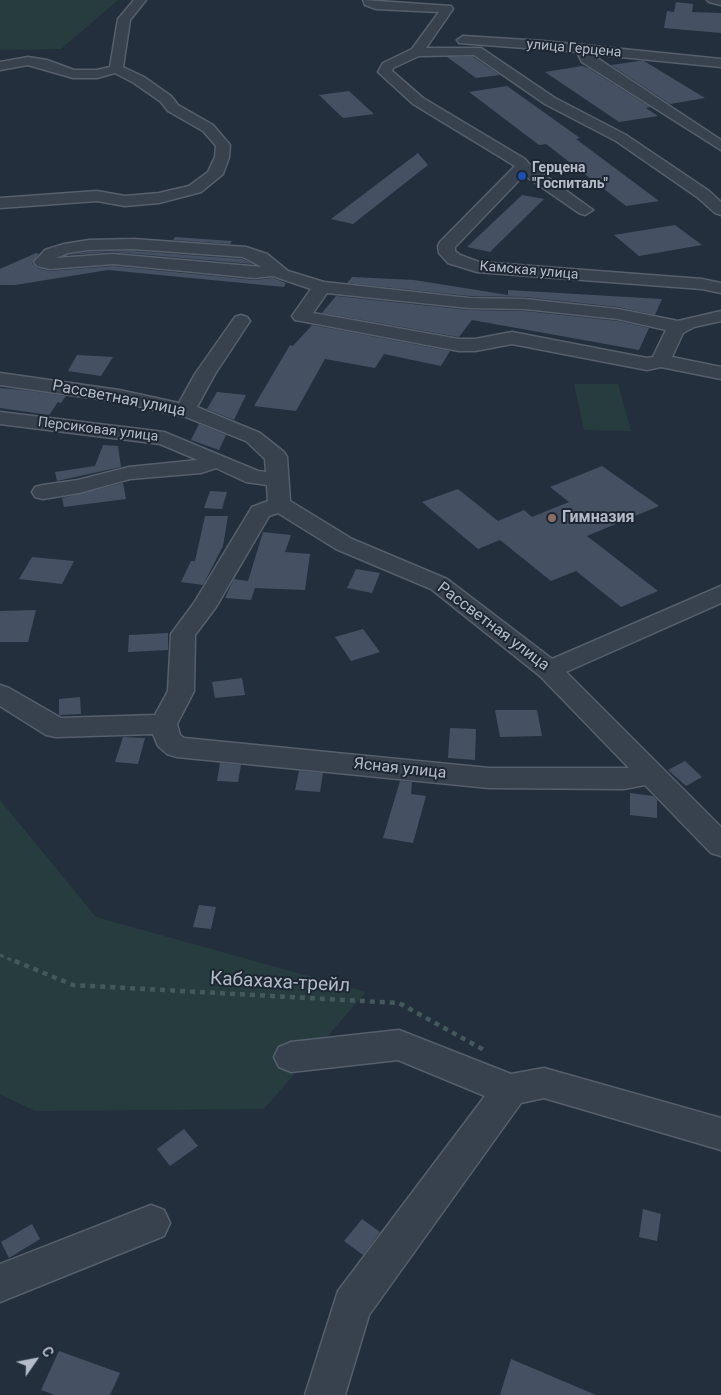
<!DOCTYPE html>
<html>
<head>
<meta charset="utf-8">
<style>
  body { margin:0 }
  #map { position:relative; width:721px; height:1395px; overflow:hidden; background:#242f3e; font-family:Roboto,sans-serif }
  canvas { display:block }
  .north { position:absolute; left:10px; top:1335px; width:50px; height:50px; -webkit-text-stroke:4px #1d2633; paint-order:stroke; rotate:57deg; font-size:14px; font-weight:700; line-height:20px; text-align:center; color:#b4bcc9 }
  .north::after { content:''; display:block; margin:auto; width:18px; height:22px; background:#b4bcc9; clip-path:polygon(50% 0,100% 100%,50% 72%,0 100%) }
</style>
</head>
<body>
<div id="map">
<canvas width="721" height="1395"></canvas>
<div class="north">С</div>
</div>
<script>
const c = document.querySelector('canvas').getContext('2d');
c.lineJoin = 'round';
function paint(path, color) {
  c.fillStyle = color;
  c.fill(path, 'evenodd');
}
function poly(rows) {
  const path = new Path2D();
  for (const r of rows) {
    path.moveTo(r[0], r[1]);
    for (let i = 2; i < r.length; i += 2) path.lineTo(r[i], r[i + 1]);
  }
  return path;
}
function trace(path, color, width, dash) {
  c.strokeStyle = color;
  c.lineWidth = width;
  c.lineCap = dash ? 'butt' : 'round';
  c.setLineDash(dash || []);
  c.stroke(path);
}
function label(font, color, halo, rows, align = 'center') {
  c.font = font + ' Roboto,sans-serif';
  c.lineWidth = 4;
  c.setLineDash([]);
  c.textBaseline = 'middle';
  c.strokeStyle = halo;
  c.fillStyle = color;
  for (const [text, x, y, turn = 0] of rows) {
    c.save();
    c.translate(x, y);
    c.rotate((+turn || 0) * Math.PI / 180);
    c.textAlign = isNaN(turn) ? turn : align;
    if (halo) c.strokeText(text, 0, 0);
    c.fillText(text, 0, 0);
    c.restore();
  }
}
const green = poly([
  [0,0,118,0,61,49,0,50],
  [574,384,618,384,631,431,584,430],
  [0,800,96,917,366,992,264,1109,35,1111,0,1094]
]);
const building = poly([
  [676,2,693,4,692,12,721,13,721,33,664,28,667,11,674,12],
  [447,57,473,57,500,75,476,78],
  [639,61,644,61,705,98,670,104,611,65],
  [582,66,588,68,650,107,646,108,658,116,619,122,545,72],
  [507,86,580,138,576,139,659,201,626,206,546,144,539,145,469,92],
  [349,91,374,114,343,118,319,95],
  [418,153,428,165,353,224,331,219],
  [522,195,544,199,490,252,467,247],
  [675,225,702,245,639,256,614,235],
  [175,237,232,241,230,244,173,240],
  [133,251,242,259,253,264,113,252,67,255,89,252],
  [36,253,39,254,32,263,37,268,50,271,113,266,255,280,273,278,286,283,284,287,108,270,15,285,0,285,0,269],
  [352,277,414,280,508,295,508,290,662,299,655,315,618,307,525,297,469,296,347,283],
  [336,296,469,310,525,311,618,321,649,328,639,350,472,320,459,337,322,313],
  [312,325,450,351,441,366,384,354,375,368,325,359,296,411,254,406,290,345,293,346],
  [77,355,113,357,101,376,68,371],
  [0,388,23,390,66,396,61,403,58,402,49,415,0,408],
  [217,392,246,395,234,420,207,409],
  [199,424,226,435,219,450,191,440],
  [103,445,118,446,121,467,57,481,55,472,95,466],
  [602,466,659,506,587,536,658,591,621,607,576,571,551,581,500,540,478,549,422,502,458,489,498,521,524,510,532,517,569,502,550,487],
  [123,483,126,499,64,507,62,498],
  [210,491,227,492,222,509,204,508],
  [205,516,228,516,223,546,203,585,181,582,191,561,195,561],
  [263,532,291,535,285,552,310,554,305,590,255,588,251,600,225,598,234,579,248,581],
  [32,557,74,561,62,584,19,579],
  [356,569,380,573,372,593,347,588],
  [36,610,28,642,0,642,0,611],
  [363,629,380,652,351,661,335,637],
  [168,633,168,650,128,652,129,635],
  [242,678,245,695,215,698,212,682],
  [80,697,81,714,59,715,59,699],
  [495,710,537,710,542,736,500,737],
  [450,728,476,729,475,760,448,758],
  [123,737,145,738,138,764,115,762],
  [685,761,702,777,686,786,668,770],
  [220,763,241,765,238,782,217,781],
  [299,771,323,773,320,792,295,790],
  [400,781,412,782,411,794,426,796,413,843,383,838],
  [630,793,653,796,657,800,657,818,630,815],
  [199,905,216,907,211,929,193,927],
  [184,1129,198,1146,170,1166,157,1149],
  [643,1209,661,1214,657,1241,639,1237],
  [362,1219,380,1232,363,1255,344,1241],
  [32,1224,40,1239,9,1258,1,1242],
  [59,1351,120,1373,110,1395,55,1395,41,1390],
  [511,1359,596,1395,500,1395]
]);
const pathFar1 = poly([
  [0,955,18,963]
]);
const path = poly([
  [15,961,73,985,399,1003,484,1050]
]);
const minor = poly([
  [134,0,146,0,130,20,123,67,144,77,171,96,178,105,213,125,230,145,229,157,223,174,201,192,159,203,125,206,97,201,0,208,0,198,97,191,125,196,159,193,189,186,208,172,215,157,216,146,203,131,168,111,161,102,134,83,115,73,97,78,73,78,28,65,0,70,0,62,28,57,47,60,74,70,97,70,110,67,118,19,134,0],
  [363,0,451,6,453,9,426,48,481,48,555,98,626,135,709,191,721,202,721,215,715,213,697,197,616,141,545,104,474,55,419,56,393,68,392,71,423,98,525,159,529,164,593,210,585,215,579,213,524,175,455,247,455,251,460,255,479,262,702,279,721,283,721,293,702,289,477,272,448,263,439,253,438,246,440,242,515,166,413,104,378,72,383,63,412,49,439,12,376,9,365,5,363,0],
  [707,0,721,0,721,5,709,2,707,0],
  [463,36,543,41,721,59,721,67,591,54,721,140,721,150,582,62,577,52,459,43,457,40,463,36],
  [133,239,246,247,267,254,288,271,324,282,469,298,525,299,618,309,678,321,721,311,721,321,694,327,683,333,672,357,721,367,721,379,661,367,647,370,512,344,475,351,459,351,301,321,295,320,292,316,311,289,273,276,255,278,113,264,50,269,37,266,34,262,45,250,64,244,89,240,133,239],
  [133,249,243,257,262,267,113,254,56,258,68,253,89,250,133,249],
  [327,293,469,308,525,309,618,319,666,330,653,357,647,358,512,332,475,339,459,339,313,313,327,293],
  [241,315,247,317,250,321,215,374,197,407,260,433,284,452,287,457,290,501,352,539,447,579,552,659,721,586,721,603,566,672,721,827,721,856,711,853,645,785,624,789,489,788,177,757,167,754,158,746,153,734,56,737,46,735,0,706,0,685,9,688,61,718,155,715,168,691,171,634,194,603,252,507,268,501,267,485,246,482,216,468,201,473,130,479,79,493,43,499,35,497,32,492,35,487,43,485,78,480,129,467,198,460,160,444,0,424,0,412,164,432,258,471,266,472,265,459,246,441,186,417,119,402,0,385,0,373,119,390,179,403,195,374,235,317,241,315],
  [278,513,336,549,431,589,540,676,629,768,489,768,184,738,180,735,177,724,194,691,195,635,216,607,269,516,278,513],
  [399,1030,511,1074,544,1068,721,1118,721,1150,544,1098,521,1103,369,1315,345,1395,305,1395,338,1291,485,1096,398,1060,291,1072,279,1067,274,1057,279,1047,291,1042,399,1030],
  [151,1205,164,1210,170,1223,164,1236,0,1302,0,1264,151,1205]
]);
const markers = [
  [522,176,5,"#1a4fb4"],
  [552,518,5,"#8d6e63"]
];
const farStreetnames = [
  ["улица Герцена",574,49,5],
  ["Камская улица",529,271,5],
  ["Персиковая улица",98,430,7]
];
const farPoinames = [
  ["Герцена",532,168],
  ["\"Госпиталь\"",532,184]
];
const streetNames = [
  ["Рассветная улица",119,399,11],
  ["Рассветная улица",493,627,37],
  ["Ясная улица",400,769,6]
];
const poiNames = [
  ["Гимназия",562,518]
];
const nearStreetnames = [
  ["Кабахаха-трейл",280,983,3]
];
paint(green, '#263c3f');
paint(building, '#455162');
trace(minor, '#565f6c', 3);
trace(pathFar1, '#44595c', 3, [4, 4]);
trace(path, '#44595c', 4.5, [5, 5]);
paint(minor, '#38414e');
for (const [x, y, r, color] of markers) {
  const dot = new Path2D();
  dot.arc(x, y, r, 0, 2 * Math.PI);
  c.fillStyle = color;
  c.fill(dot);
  trace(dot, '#1d2633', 2);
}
label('14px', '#b4bcc9', '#1d2633', farStreetnames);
label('bold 14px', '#b4bcc9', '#1d2633', farPoinames, 'left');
label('16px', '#b4bcc9', '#1d2633', streetNames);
label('bold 16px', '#b4bcc9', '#1d2633', poiNames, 'left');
label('19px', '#b4bcc9', '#1d2633', nearStreetnames);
</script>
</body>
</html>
